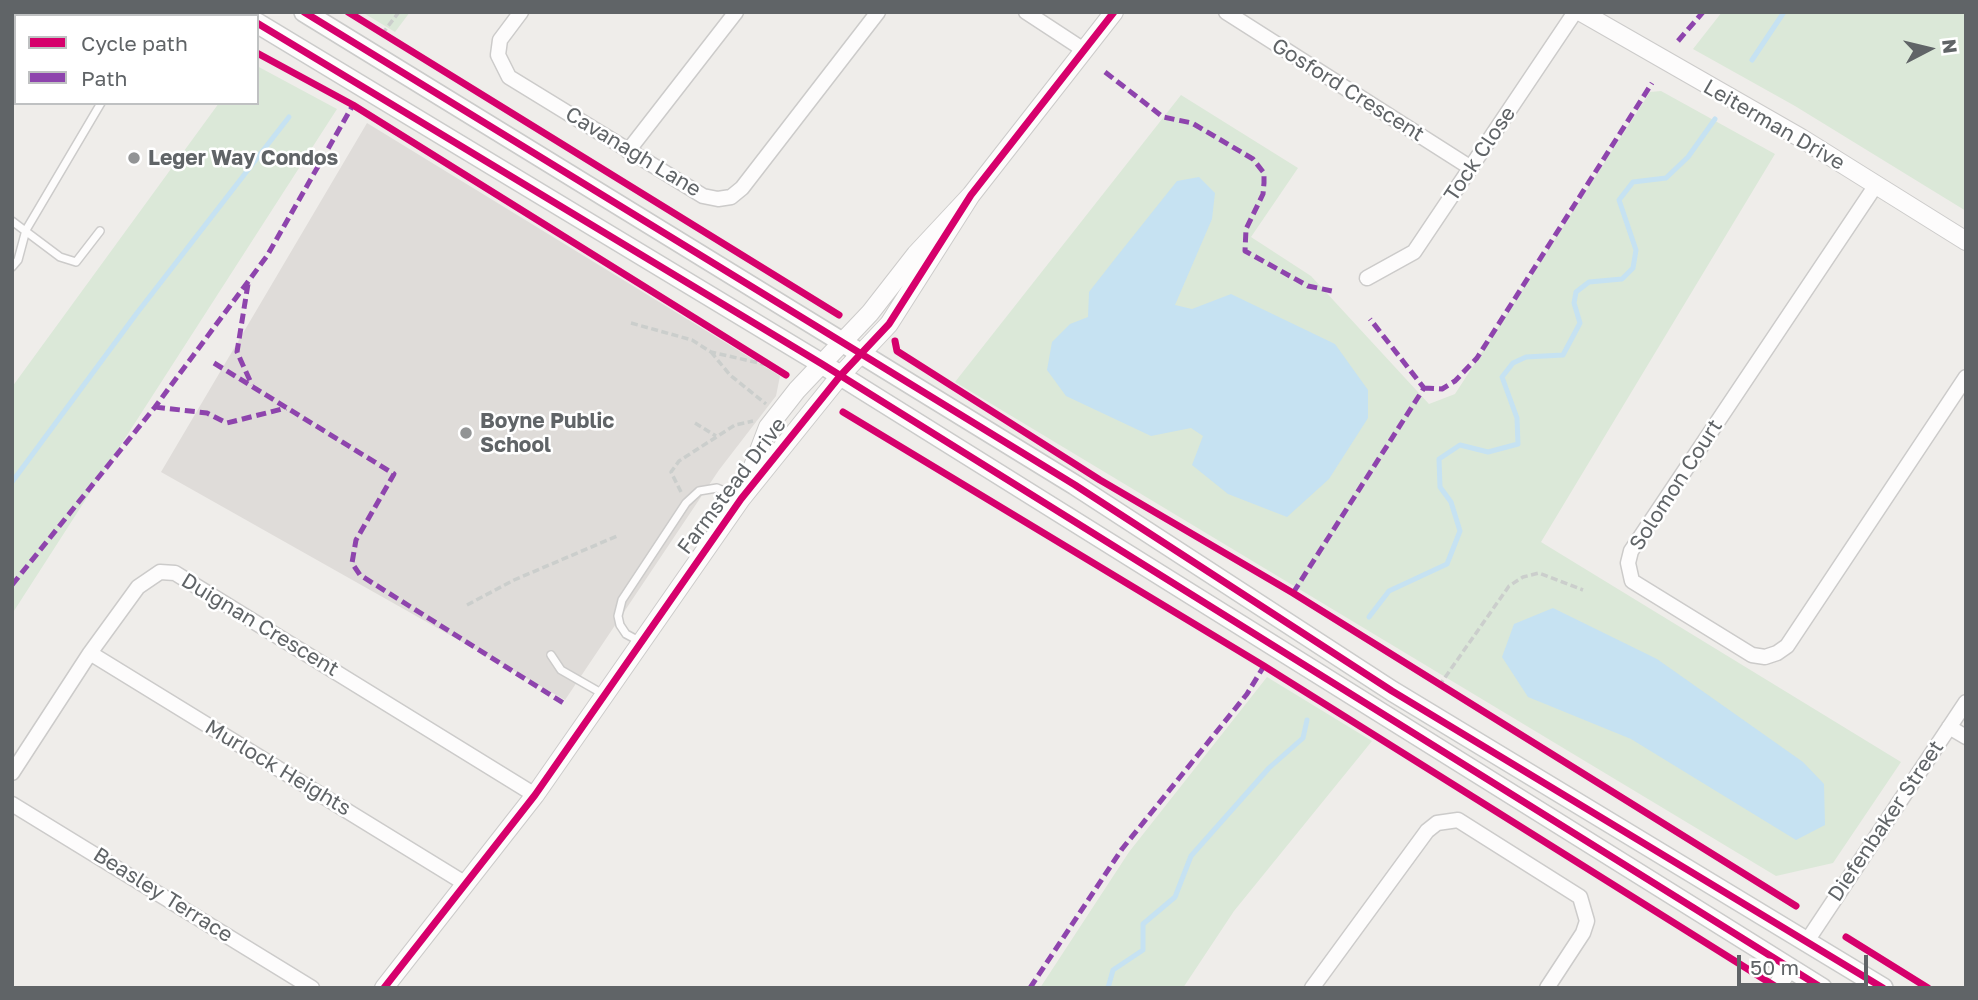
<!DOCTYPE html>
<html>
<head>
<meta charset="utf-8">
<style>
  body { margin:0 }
  #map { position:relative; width:1978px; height:1000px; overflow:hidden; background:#efedea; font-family:"Golos Text",sans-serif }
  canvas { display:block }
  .frame { position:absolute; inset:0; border:14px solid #606467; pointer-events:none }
  .legend { position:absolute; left:14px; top:14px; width:245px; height:91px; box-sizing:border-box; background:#fff; border:2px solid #bfc1c2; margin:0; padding:9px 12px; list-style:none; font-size:21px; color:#606467 }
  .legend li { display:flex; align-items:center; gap:14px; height:35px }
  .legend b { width:35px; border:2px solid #bfc1c2 }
  .north { position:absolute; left:1894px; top:14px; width:70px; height:70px; -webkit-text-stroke:5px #fff; paint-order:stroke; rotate:83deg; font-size:19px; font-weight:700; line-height:28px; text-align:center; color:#606467 }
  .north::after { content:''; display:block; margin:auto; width:24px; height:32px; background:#606467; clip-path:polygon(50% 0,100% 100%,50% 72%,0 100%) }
  .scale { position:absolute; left:1737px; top:955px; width:131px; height:32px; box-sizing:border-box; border:4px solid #606467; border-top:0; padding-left:9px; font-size:21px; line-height:24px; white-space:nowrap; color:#606467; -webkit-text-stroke:5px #fff; paint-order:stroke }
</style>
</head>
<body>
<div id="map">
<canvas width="1978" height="1000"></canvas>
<div class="frame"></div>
<ul class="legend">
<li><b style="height:9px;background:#d6006c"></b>Cycle path</li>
<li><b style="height:9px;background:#8e44ad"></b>Path</li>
</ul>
<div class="north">N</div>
<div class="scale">50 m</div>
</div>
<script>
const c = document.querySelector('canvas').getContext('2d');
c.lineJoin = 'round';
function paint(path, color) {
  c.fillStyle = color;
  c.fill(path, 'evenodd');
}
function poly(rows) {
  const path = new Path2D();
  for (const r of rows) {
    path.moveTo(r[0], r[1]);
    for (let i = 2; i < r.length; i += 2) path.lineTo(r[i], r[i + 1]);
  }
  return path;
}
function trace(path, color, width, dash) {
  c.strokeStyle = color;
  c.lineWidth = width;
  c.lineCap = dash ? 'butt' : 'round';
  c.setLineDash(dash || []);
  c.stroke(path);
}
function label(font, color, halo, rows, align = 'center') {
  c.font = font + ' "Golos Text",sans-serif';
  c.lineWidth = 5;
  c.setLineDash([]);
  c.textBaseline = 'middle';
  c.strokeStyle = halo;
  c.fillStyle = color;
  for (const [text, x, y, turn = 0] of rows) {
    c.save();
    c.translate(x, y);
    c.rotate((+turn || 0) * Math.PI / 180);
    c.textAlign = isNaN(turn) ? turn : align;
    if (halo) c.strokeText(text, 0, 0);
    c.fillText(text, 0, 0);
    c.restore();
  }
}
const education = poly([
  [367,123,780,376,776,396,719,470,565,700,161,472]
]);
const green = poly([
  [362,12,410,12,395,32],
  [1722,12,1966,12,1966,211,1795,106,1693,49],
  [257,66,337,109,12,614,12,387,219,103,257,103],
  [1661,91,1775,154,1541,542,1901,762,1833,863,1776,876,955,382,1181,95,1298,168,1251,237,1311,276,1429,404,1455,394,1650,92],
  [1267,677,1372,741,1234,911,1183,988,1040,988,1129,852]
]);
const water = poly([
  [1199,177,1215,193,1212,219,1175,305,1192,309,1231,294,1335,344,1368,390,1368,418,1329,479,1287,517,1228,494,1192,465,1203,436,1191,428,1151,436,1066,396,1047,370,1052,342,1070,324,1088,317,1089,292,1114,260,1177,181],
  [1553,608,1657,659,1803,762,1824,784,1825,825,1796,840,1631,739,1528,697,1502,657,1514,624]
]);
const stream = poly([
  [1752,60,1784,12],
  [12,482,137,313,289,117],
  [1369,617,1389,591,1447,564,1460,531,1451,502,1440,487,1439,459,1460,445,1488,452,1518,444,1517,418,1502,377,1513,363,1526,357,1563,355,1580,323,1574,303,1576,292,1589,282,1622,279,1633,268,1636,250,1619,200,1633,182,1666,178,1688,157,1715,119],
  [1108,988,1113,970,1143,950,1143,924,1175,897,1191,856,1269,768,1303,738,1307,720]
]);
const path = poly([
  [25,12,31,16],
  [382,34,399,12],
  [631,323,692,340,711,352,772,366],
  [711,352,730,375,766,404],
  [695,423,716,436],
  [681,492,671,472,679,461,735,425,753,421],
  [467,605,514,580,617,536],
  [1439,686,1509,586,1523,577,1539,573,1583,590]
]);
const service = poly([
  [12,71,16,65],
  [12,221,60,257,76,262,100,231],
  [12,267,18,260,26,230,101,103],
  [639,641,626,634,620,625,618,616,622,600,686,503,699,491,717,488,740,498],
  [551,655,561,670,603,694]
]);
const minor = poly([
  [521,12,500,40,498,55,509,77,703,196,718,199,731,197,742,188,878,12],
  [1026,12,1084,50],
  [1226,12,1471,168],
  [628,151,736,12],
  [1876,185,1631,551,1628,563,1632,581,1752,655,1765,657,1777,653,1787,646,1966,377],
  [1367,278,1414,252,1575,12],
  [90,653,466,884],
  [1949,727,1966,737],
  [12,773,90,653,138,587,160,572,175,573,535,795],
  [12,804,312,988],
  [1807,941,1966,702],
  [1312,988,1427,831,1437,823,1458,820,1580,897,1587,921,1583,933,1547,988]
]);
const tertiary = poly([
  [1581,12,1801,138,1966,241],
  [747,482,768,427,797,390,870,313,916,254,971,195,1114,12],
  [384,988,535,795,741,499,840,376,889,324,971,195],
  [1776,988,1789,968]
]);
const secondary = poly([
  [237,12,244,16],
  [304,12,1075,485,1392,691,1883,988],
  [257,23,822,364,1822,988]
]);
const quiet = poly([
  [1678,41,1703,12],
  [1105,72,1163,117,1192,123,1253,159,1264,173,1264,183,1263,194,1246,229,1245,251,1308,286,1332,291],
  [248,284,237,352,252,385],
  [214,363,394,474,356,540,352,563,360,575,565,704],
  [1424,388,1442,389,1455,381,1477,358,1652,83],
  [155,407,207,413,227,423,286,408],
  [12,585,155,407,267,256,353,105],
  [1293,593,1424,388,1370,319],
  [1030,988,1122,849,1247,694,1264,666]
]);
const cycleway = poly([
  [304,12,1075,485,1392,691,1883,988],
  [348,12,839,315],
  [257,23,822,364,1822,988],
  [257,53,353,105,786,375],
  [895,341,897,351,1100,480,1293,593,1796,906],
  [843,412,1264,666,1778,988],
  [1846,937,1928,988],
  [384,988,535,795,741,499,840,376,889,324,971,195,1114,12]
]);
const markers = [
  [134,158,7,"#929495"],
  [466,433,7,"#929495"]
];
const streetNames = [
  ["Gosford Crescent",1348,90,32],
  ["Leiterman Drive",1774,125,30],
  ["Cavanagh Lane",633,152,31],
  ["Tock Close",1480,154,-56],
  ["Solomon Court",1676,485,-57],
  ["Farmstead Drive",732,486,-53],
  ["Duignan Crescent",260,625,31],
  ["Murlock Heights",278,768,31],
  ["Diefenbaker Street",1886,821,-56],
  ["Beasley Terrace",163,895,32]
];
const poiNames = [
  ["Leger Way Condos",148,158],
  ["Boyne Public",480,421],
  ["School",480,445]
];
paint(education, '#dfdcd9');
paint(green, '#dbe8d8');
paint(water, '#c6e2f2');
trace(stream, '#c6e2f2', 5);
trace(service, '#cccbca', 10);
trace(minor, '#cccbca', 17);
trace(tertiary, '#cccbca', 20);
trace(secondary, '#cbcbca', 22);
trace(path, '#cbcecc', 3.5, [7, 3.5]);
trace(service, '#fdfcfc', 7);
trace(minor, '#fdfcfc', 14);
trace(tertiary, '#fdfcfc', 18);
trace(secondary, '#fdfcfc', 19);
trace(quiet, '#8e44ad', 5, [10, 5]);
trace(cycleway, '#d6006c', 7);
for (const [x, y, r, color] of markers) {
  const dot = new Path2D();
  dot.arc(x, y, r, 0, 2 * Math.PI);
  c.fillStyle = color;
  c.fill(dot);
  trace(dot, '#fff', 2.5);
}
label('21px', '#606467', '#fff', streetNames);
label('bold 21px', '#606467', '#fff', poiNames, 'left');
</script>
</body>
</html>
